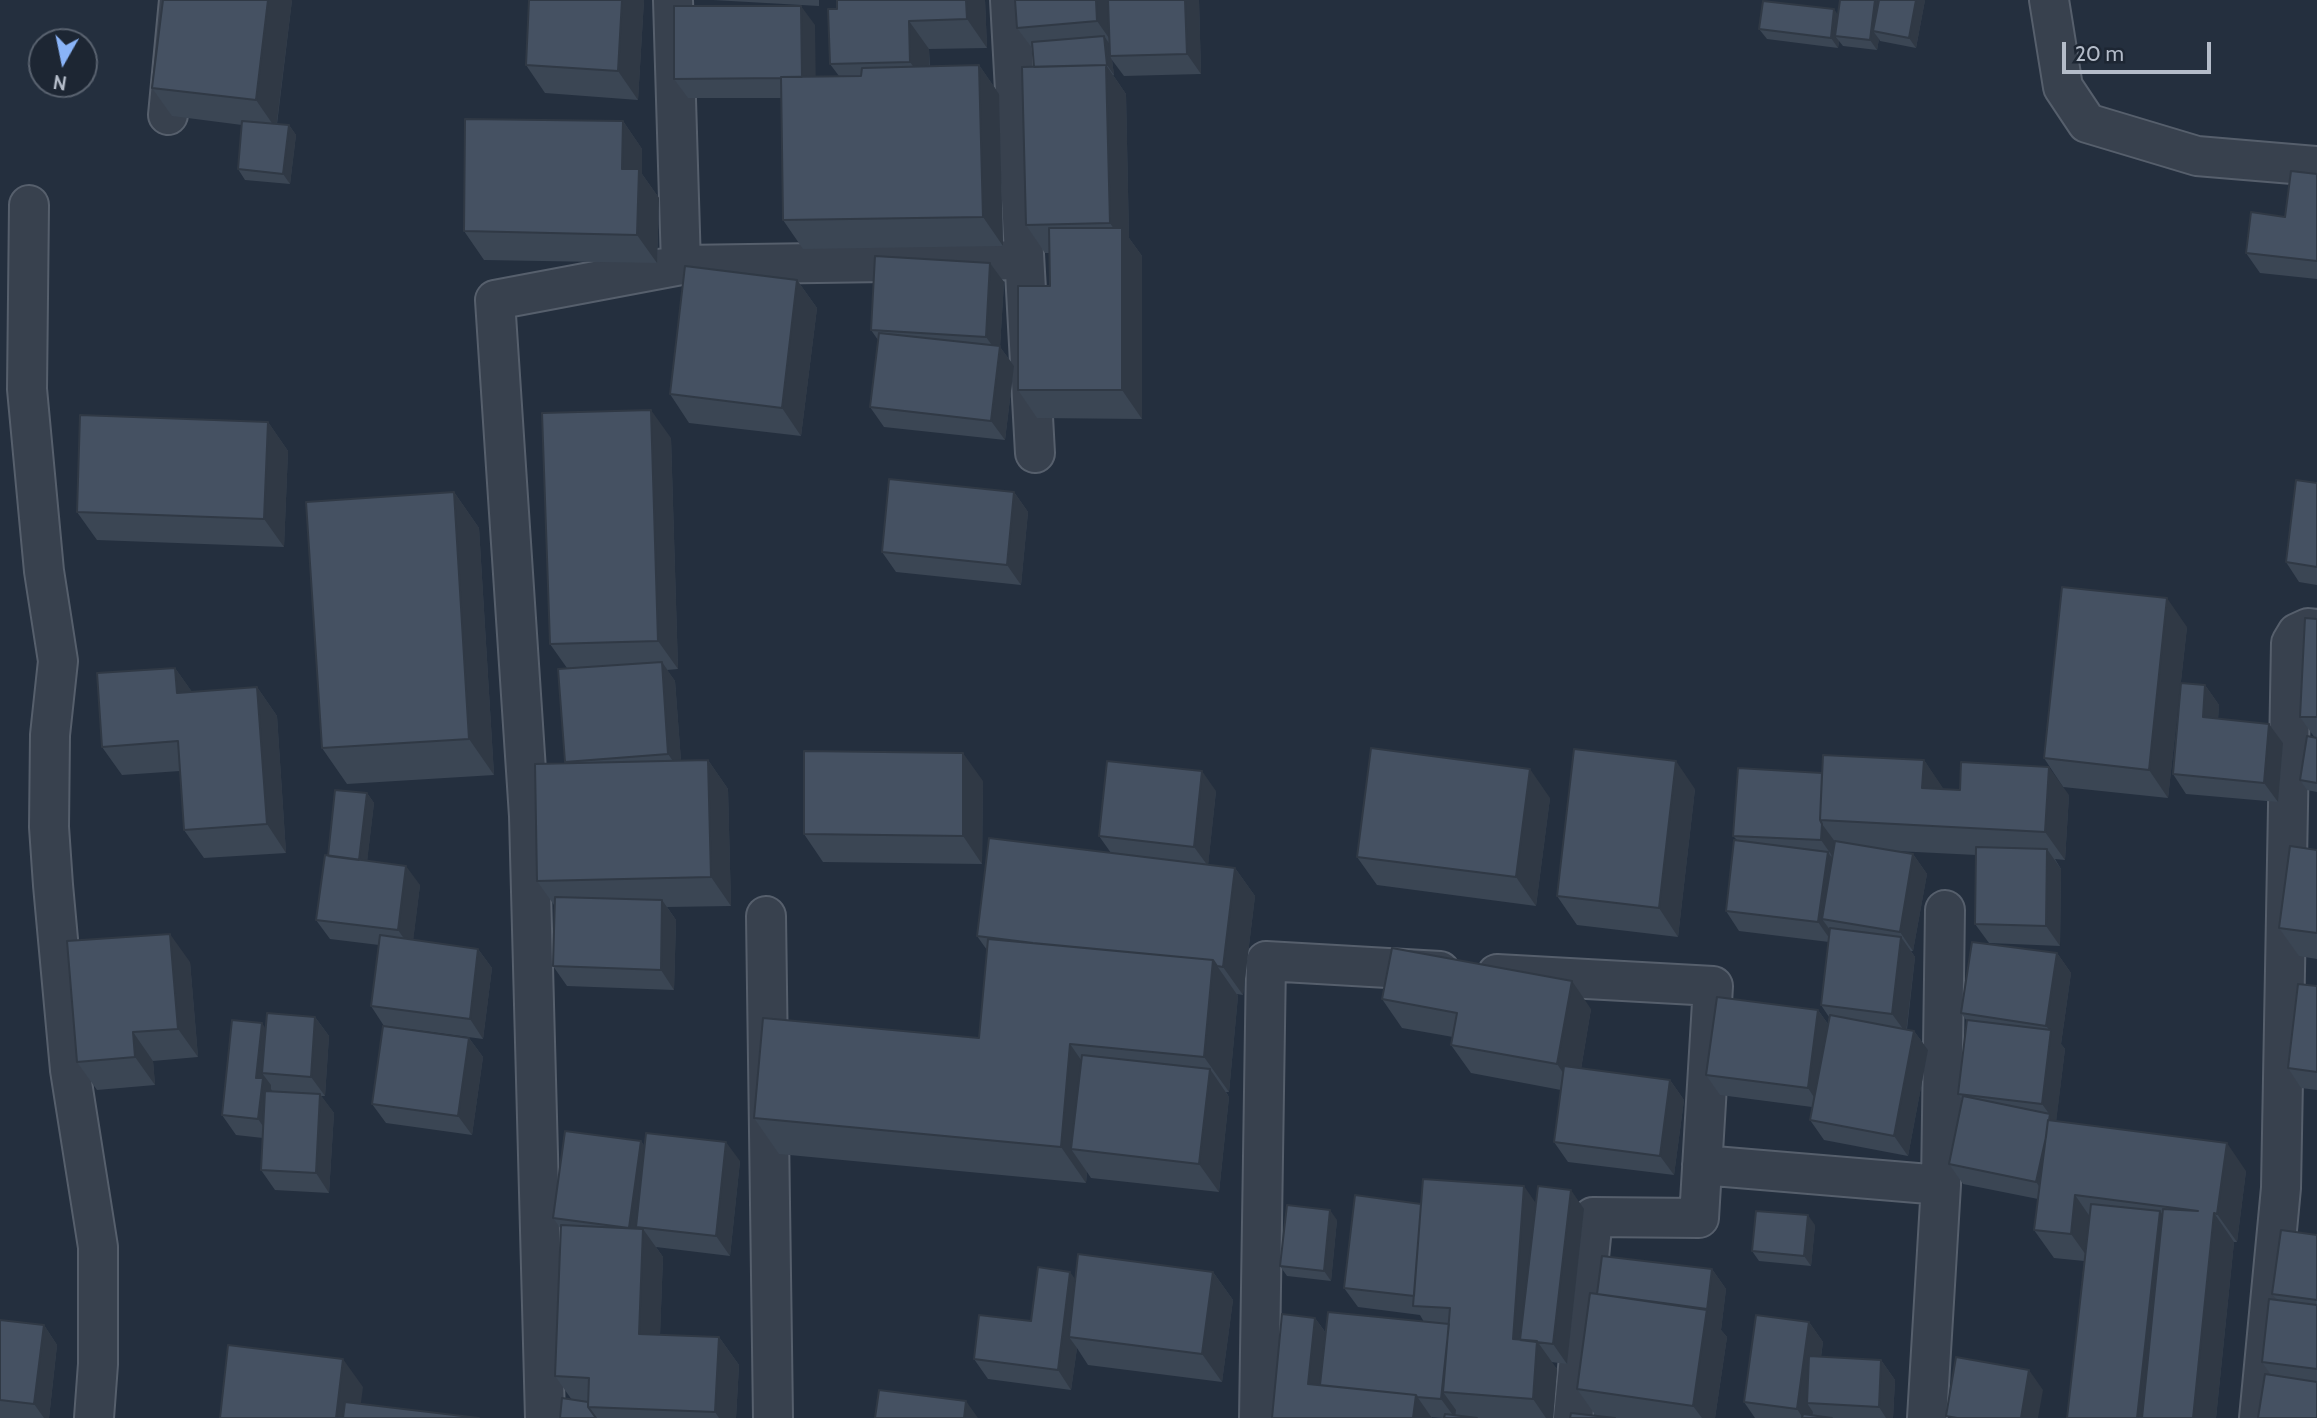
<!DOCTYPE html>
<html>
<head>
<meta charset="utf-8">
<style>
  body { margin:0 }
  #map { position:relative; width:2317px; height:1418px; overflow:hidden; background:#242f3e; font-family:Cabin,sans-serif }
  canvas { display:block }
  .north { position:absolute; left:28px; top:28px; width:70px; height:70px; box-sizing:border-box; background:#1d2633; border:2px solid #59626f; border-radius:50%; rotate:189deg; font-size:19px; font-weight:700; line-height:28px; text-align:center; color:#b4bcc9 }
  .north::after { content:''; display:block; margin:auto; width:24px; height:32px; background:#8ab4f8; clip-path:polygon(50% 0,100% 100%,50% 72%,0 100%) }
  .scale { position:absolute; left:2062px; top:42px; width:149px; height:32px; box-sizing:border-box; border:4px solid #b4bcc9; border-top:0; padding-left:9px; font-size:21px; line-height:24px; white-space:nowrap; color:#b4bcc9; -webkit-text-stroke:5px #1d2633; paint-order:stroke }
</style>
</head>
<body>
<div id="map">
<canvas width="2317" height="1418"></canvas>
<div class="north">N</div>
<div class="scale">20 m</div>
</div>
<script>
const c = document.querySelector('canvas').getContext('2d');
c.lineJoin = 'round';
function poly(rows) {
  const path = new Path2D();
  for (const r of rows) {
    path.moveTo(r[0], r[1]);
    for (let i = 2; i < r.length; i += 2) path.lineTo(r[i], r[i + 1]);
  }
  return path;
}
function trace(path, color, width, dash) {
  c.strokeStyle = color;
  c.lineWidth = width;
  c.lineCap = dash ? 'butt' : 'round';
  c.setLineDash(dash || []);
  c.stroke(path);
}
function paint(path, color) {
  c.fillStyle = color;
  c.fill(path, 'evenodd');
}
const minor = poly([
  [1010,0,1035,453],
  [2049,0,2063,87,2087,123,2197,156,2317,166],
  [168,115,179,0],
  [29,205,27,389,44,571,58,661,50,735,49,827,53,885,70,1070,98,1247,98,1364,94,1418],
  [681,265,1023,260],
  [766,916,773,1418],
  [1497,974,1713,986,1699,1218,1593,1217,1573,1418],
  [1702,1165,1941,1185],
  [545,1418,529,816,495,300,681,265,673,0],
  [1259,1418,1266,961,1440,971],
  [1927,1418,1941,1185,1945,910],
  [2259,1418,2281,1188,2291,643,2297,633,2308,628,2317,629]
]);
const wall = poly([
  [292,0,277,124,289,125,296,135,290,184,245,180,238,169,242,125,172,116,152,88],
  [529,0,644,0,638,100,545,93,526,65],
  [713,0,819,0,819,6],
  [985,0,987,48,929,49,930,67,979,65,999,94,1003,246,803,249,783,220,781,98,688,98,674,79,815,25,815,76,839,76,830,64,837,9],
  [1015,0,1108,0,1109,11,1108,0,1199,0,1201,74,1124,76,1112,60,1114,75,1113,75,1126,94,1129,238,1142,256,1142,419,1037,418,1018,390,1050,286,1049,253,1045,253,1026,225,1034,67,1032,48,1017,28],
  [1840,0,1925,0,1916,48,1880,41,1879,39,1877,50,1843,46,1839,41,1838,48,1767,39,1759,29,1838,15],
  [623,121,642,149,642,174,659,198,657,263,484,260,464,231],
  [2317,174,2317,279,2260,273,2246,253,2285,217],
  [990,263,1004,282,1000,347,1014,366,1005,440,884,427,870,407,878,340,871,330],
  [797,280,817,308,801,436,689,423,670,394],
  [268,422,288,451,284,547,97,540,77,512],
  [671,438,678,669,667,670,675,681,681,761,708,760,728,789,731,906,667,907,676,920,674,990,567,986,553,966,554,905,537,881,566,764,565,762,567,668,550,644],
  [2317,483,2317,585,2299,582,2286,562],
  [454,492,479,528,494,775,347,784,322,748],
  [1014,492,1028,512,1021,585,896,572,882,552],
  [2317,619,2317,792,2307,790,2300,780,2315,738,2300,717],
  [2187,627,2168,798,2063,787,2044,758],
  [175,668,192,692,257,687,277,716,286,853,204,858,184,830,180,771,122,775,102,747],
  [2205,685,2219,705,2218,719,2269,724,2283,743,2278,802,2186,794,2173,774],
  [1924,760,1943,789,2069,795,2065,860,2055,859,2061,869,2060,946,1989,943,1975,924,1976,855,1896,851,1913,854,1927,874,1913,951,1911,951,1915,957,1907,1029,1914,1031,1928,1050,1908,1156,1824,1140,1810,1120,1812,1107,1720,1095,1706,1075,1818,1010,1828,1024,1829,1017,1821,1005,1829,942,1739,931,1726,911,1737,840,1733,836,1822,773],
  [983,781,982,864,823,862,804,834],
  [1695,789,1678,937,1577,925,1557,896],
  [1216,791,1208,865,1235,868,1255,896,1243,995,1237,994,1238,996,1229,1092,1226,1092,1229,1097,1219,1192,1091,1178,1087,1172,1086,1183,779,1154,754,1118,979,1038,987,950,977,936,1111,853,1099,836],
  [367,793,374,803,367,861,420,885,413,940,478,949,492,968,483,1039,401,1028,469,1038,483,1057,472,1135,386,1123,372,1104,384,1026,371,1006,379,945,330,939,316,920,328,856],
  [1550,798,1536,906,1377,885,1357,857],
  [2317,850,2317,959,2299,956,2279,928],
  [2057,953,2071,973,2061,1044,2065,1049,2056,1121,2246,1171,2237,1242,2234,1242,2216,1418,2067,1418,2084,1261,2054,1258,2034,1230,2038,1199,1963,1184,1949,1164,1962,1100,1958,1094,1967,1021,1961,1013],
  [190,962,198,1057,153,1061,155,1085,97,1090,77,1062],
  [2317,986,2317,1090,2301,1088,2288,1068],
  [1382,999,1591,1009,1581,1069,1670,1080,1684,1100,1674,1175,1568,1162,1554,1142,1561,1090,1471,1073,1451,1045,1453,1037,1402,1028],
  [315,1017,329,1036,325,1096,321,1096,334,1113,329,1193,275,1190,261,1170,263,1138,236,1135,222,1115,266,1028],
  [641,1141,645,1147,740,1161,730,1256,656,1247,663,1257,660,1335,719,1337,739,1365,736,1418,560,1418,572,1400,555,1376,561,1229,553,1218],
  [1536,1203,1584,1209,1567,1364,1551,1362,1557,1369,1553,1418,1444,1418,1431,1417,1432,1418,1272,1418,1315,1318,1326,1333,1424,1322,1420,1315,1358,1307,1344,1288,1421,1204],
  [1337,1220,1331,1281,1287,1276,1280,1266],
  [1815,1225,1811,1266,1759,1261,1752,1251],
  [2317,1235,2317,1418,2271,1375,2262,1362,2277,1300,2272,1294],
  [1712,1269,1726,1289,1721,1330,1727,1337,1715,1418,1570,1418,1596,1416,1577,1389,1597,1294],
  [1213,1272,1233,1300,1222,1382,1088,1365,1077,1348,1071,1390,988,1379,974,1359,1031,1321,1075,1279],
  [0,1320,44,1325,57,1345,49,1418,0,1418],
  [1809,1322,1823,1342,1821,1357,1881,1360,1895,1380,1893,1418,1755,1418,1744,1402]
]);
const shadedWall = poly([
  [268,0,292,0,276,129,256,100],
  [622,0,644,0,638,100,618,71],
  [966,0,985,0,987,48,967,19],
  [1096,0,1108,0,1111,41,1097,21],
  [1185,0,1199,0,1201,74,1187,54],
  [1875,0,1883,0,1873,31,1879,39,1877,50,1870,40],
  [1916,0,1925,0,1916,48,1909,38],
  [801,6,815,25,816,98,802,78],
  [1834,9,1841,19,1835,36,1839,41,1838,48,1831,38],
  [909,21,929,49,930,90,910,62],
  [1104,36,1111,46,1110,56,1112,60,1114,75,1107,65],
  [979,65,999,94,1003,246,983,217],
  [1106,65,1126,94,1129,238,1142,256,1142,419,1122,390,1122,241,1110,223],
  [623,121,642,149,642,174,659,198,657,263,637,235,622,169],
  [289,125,296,135,290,184,283,174],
  [990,263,1004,282,1000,347,1014,366,1005,440,991,421,999,355,986,337],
  [797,280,817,308,801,436,782,408],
  [651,410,671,438,678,669,658,641],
  [268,422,288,451,284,547,264,519],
  [454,492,479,528,494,775,469,739],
  [1014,492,1028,512,1021,585,1007,565],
  [2167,598,2187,627,2168,798,2149,770],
  [662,662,675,681,682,774,668,754],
  [175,668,195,696,177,693],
  [2205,685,2219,705,2217,737,2203,717],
  [257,687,277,716,286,853,267,824],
  [2269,724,2283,743,2278,802,2264,783],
  [963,753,983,781,982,864,963,836],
  [708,760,728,789,731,906,711,877],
  [1924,760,1943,788,1942,816,1922,788],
  [1676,761,1695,789,1678,937,1659,908],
  [2049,767,2069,795,2065,860,2045,832],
  [1530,769,1550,798,1536,906,1516,877],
  [1202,771,1216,791,1208,866,1194,847],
  [367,793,374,803,366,871,359,861],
  [1822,824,1836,843,1835,860,1821,840],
  [2047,849,2061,869,2060,946,2046,926],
  [1828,852,1841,872,1822,919,1833,934,1832,942,1818,922],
  [1913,854,1927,874,1913,951,1900,932],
  [406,866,420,885,412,950,398,930],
  [1235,868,1255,896,1243,995,1223,967],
  [662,900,676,920,674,990,661,970],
  [170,934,190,962,198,1057,178,1029],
  [1901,937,1915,957,1906,1033,1892,1014],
  [478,949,492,968,483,1039,470,1019],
  [2057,953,2071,973,2061,1044,2065,1049,2056,1123,2050,1202,2036,1182,2050,1115,2042,1104,2051,1032,2046,1026],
  [1213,960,1238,996,1229,1092,1204,1057],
  [1572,981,1591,1009,1577,1093,1557,1064],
  [1818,1010,1832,1030,1821,1108,1808,1088],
  [315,1017,329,1036,325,1096,311,1077],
  [262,1023,276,1043,262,1073,271,1085,271,1089,277,1098,272,1139,258,1119,256,1078],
  [1914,1031,1928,1050,1908,1156,1894,1136],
  [133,1032,153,1061,155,1085,135,1057],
  [469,1038,483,1057,472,1135,458,1116],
  [1070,1044,1095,1080,1071,1149,1087,1172,1086,1183,1061,1147],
  [1210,1069,1229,1097,1219,1192,1199,1164],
  [1670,1080,1684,1100,1674,1175,1660,1156],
  [320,1094,334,1113,329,1193,316,1173],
  [641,1141,655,1161,636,1227,643,1237,643,1229,663,1257,659,1362,639,1334,629,1228],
  [726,1142,740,1161,730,1256,716,1236],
  [2227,1143,2246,1171,2237,1242,2217,1214],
  [1524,1186,1544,1215,1535,1342,1513,1339],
  [1571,1190,1584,1209,1567,1364,1553,1344],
  [2075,1195,2095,1224,2091,1262,2071,1234],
  [1330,1210,1337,1220,1331,1281,1324,1271],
  [2160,1211,2180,1240,2160,1418,2137,1418],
  [2214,1213,2234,1242,2216,1418,2193,1418],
  [1808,1215,1815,1225,1811,1266,1804,1256],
  [1712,1269,1726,1289,1721,1330,1727,1337,1715,1418,1702,1418,1693,1406],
  [1070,1272,1084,1291,1069,1337,1077,1348,1071,1390,1058,1370],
  [1213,1272,1233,1300,1222,1382,1202,1354],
  [1315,1318,1335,1346,1331,1388,1308,1384],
  [1809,1322,1823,1342,1814,1404,1807,1403,1813,1412,1812,1418,1803,1418,1797,1409],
  [1449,1324,1443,1392,1456,1410,1455,1418,1441,1399],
  [44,1325,57,1345,49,1418,44,1418,34,1404],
  [719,1337,739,1365,736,1418,719,1418,715,1412],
  [1537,1341,1557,1369,1553,1418,1546,1418,1533,1399],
  [343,1359,363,1387,359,1418,336,1418],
  [1881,1360,1895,1380,1893,1418,1886,1418,1879,1407],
  [2029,1370,2043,1390,2038,1418,2021,1418],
  [1416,1395,1432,1418,1413,1418],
  [966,1401,978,1418,964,1418]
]);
const building = poly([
  [163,0,268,0,256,100,152,88,163,0],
  [529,0,622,0,618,71,526,65,529,0],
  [837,0,966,0,967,19,909,21,910,62,830,64,828,9,837,9,837,0],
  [1015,0,1096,0,1097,21,1017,28,1015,0],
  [1108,0,1185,0,1187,54,1110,56,1108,0],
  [1840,0,1875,0,1870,40,1835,36,1840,0],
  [1879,0,1916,0,1909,38,1873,31,1879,0],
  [1763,1,1834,9,1831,38,1759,29,1763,1],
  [674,6,801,6,802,77,781,77,781,78,674,79,674,6],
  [1104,36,1107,65,1034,67,1032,42,1104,36],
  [979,65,983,217,783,220,781,77,861,76,862,68,979,65],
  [1106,65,1110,223,1026,225,1022,67,1106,65],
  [465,119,623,121,622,169,639,169,637,235,464,231,465,119],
  [242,121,289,125,283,174,238,169,242,121],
  [2291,171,2317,174,2317,261,2246,253,2251,212,2285,217,2291,171],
  [1049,228,1122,228,1122,390,1018,390,1018,286,1050,286,1049,228],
  [875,256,990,263,986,337,871,330,875,256],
  [685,266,797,280,782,408,670,394,685,266],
  [879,333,1000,346,991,421,870,407,879,333],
  [651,410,658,641,550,644,542,413,651,410],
  [80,415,268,422,264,519,77,512,80,415],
  [889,479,1014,492,1007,565,882,552,889,479],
  [2296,480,2317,483,2317,567,2286,562,2296,480],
  [454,492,469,739,322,748,306,502,454,492],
  [2062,587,2167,598,2149,770,2044,758,2062,587],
  [2305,618,2317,619,2317,717,2300,717,2305,618],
  [662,662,668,754,565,762,558,669,662,662],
  [175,668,177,693,257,687,267,824,184,830,178,741,102,747,97,673,175,668],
  [2181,683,2205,685,2203,717,2269,724,2264,783,2173,774,2181,683],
  [2307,736,2317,738,2317,783,2300,780,2307,736],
  [1371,748,1530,769,1516,877,1357,857,1371,748],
  [1574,749,1676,761,1659,908,1557,896,1574,749],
  [804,751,963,753,963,836,804,834,804,751],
  [1823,755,1924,760,1922,788,1960,790,1961,762,2049,767,2045,832,1820,820,1823,755],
  [708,760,711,877,537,881,535,764,708,760],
  [1107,761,1202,771,1194,847,1099,836,1107,761],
  [1738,768,1822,773,1820,820,1822,824,1821,840,1733,836,1738,768],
  [335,790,367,793,359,860,328,856,335,790],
  [989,838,1235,868,1223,967,1217,966,1213,960,1033,943,977,936,989,838],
  [1734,840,1828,852,1818,922,1726,911,1734,840],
  [1835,841,1913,854,1900,932,1822,919,1835,841],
  [2290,846,2317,850,2317,933,2279,928,2290,846],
  [1976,847,2047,849,2046,926,1975,924,1976,847],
  [325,855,406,866,398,930,316,920,325,855],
  [555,897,662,900,661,970,553,966,555,897],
  [1830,928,1901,937,1892,1014,1821,1005,1830,928],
  [170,934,178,1029,133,1032,135,1057,77,1062,67,941,170,934],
  [380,935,478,949,470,1019,371,1006,380,935],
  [988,939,1213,960,1204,1057,1070,1044,1061,1147,754,1118,763,1018,979,1038,988,939],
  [1972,942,2057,953,2046,1026,1961,1013,1972,942],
  [1392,948,1572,981,1557,1064,1451,1045,1457,1013,1382,999,1392,948],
  [2298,984,2317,986,2317,1072,2288,1068,2298,984],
  [1717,997,1818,1010,1808,1088,1706,1075,1717,997],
  [267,1013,315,1017,311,1077,262,1073,267,1013],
  [1830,1015,1914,1031,1894,1136,1810,1120,1830,1015],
  [232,1020,262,1023,256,1078,263,1078,258,1119,222,1115,232,1020],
  [1967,1020,2051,1030,2042,1104,1958,1094,1967,1020],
  [383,1026,469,1038,458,1116,372,1104,383,1026],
  [1082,1055,1210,1069,1199,1164,1071,1149,1082,1055],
  [1564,1066,1670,1080,1660,1156,1554,1142,1564,1066],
  [265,1091,320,1094,316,1173,261,1170,265,1091],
  [1963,1096,2050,1114,2049,1120,2048,1120,2046,1137,2036,1182,1949,1164,1963,1096],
  [2048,1120,2227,1143,2217,1214,2214,1213,2193,1418,2142,1418,2163,1209,2198,1211,2075,1195,2071,1234,2034,1230,2048,1120],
  [565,1131,641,1141,629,1228,553,1218,565,1131],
  [646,1133,726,1142,716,1236,636,1227,646,1133],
  [1423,1179,1524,1186,1513,1339,1537,1341,1533,1399,1443,1392,1450,1308,1413,1306,1423,1179],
  [1538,1186,1571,1190,1553,1344,1520,1340,1538,1186],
  [1355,1195,1421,1204,1414,1296,1344,1288,1355,1195],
  [2091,1204,2160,1211,2137,1418,2067,1418,2091,1204],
  [1287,1205,1330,1210,1324,1271,1280,1266,1287,1205],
  [1756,1211,1808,1215,1804,1256,1752,1251,1756,1211],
  [561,1225,643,1229,639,1334,719,1337,715,1412,588,1407,589,1378,555,1376,561,1225],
  [2281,1230,2317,1235,2317,1300,2272,1294,2281,1230],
  [1078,1254,1213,1272,1202,1354,1069,1337,1078,1254],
  [1602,1256,1712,1269,1707,1310,1597,1294,1602,1256],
  [1038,1267,1070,1272,1058,1370,974,1359,979,1315,1031,1321,1038,1267],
  [1590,1293,1707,1309,1693,1406,1577,1389,1590,1293],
  [2269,1299,2317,1305,2317,1369,2262,1362,2269,1299],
  [1328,1312,1449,1324,1441,1399,1417,1397,1416,1395,1320,1385,1328,1312],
  [1282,1314,1315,1318,1308,1384,1416,1395,1413,1418,1272,1418,1282,1314],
  [1756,1315,1809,1322,1797,1409,1744,1402,1756,1315],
  [0,1320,44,1325,34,1404,0,1400,0,1320],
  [228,1345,343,1359,336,1418,220,1418,228,1345],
  [1809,1356,1881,1360,1879,1407,1807,1403,1809,1356],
  [1956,1357,2029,1370,2021,1418,1957,1418,1946,1416,1956,1357],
  [2265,1374,2317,1382,2317,1418,2258,1418,2265,1374],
  [879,1390,966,1401,964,1418,875,1418,879,1390],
  [562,1398,588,1402,588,1407,596,1418,560,1418,562,1398],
  [345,1402,479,1418,343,1418,345,1402],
  [1571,1413,1615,1418,1570,1418,1571,1413],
  [1445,1414,1477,1418,1444,1418,1445,1414],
  [1803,1414,1832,1418,1802,1418,1803,1414]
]);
trace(minor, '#565f6c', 42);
trace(minor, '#38414e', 38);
paint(wall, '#3b4654');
paint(shadedWall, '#303945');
paint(building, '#455162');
trace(building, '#303945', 2);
</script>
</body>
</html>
